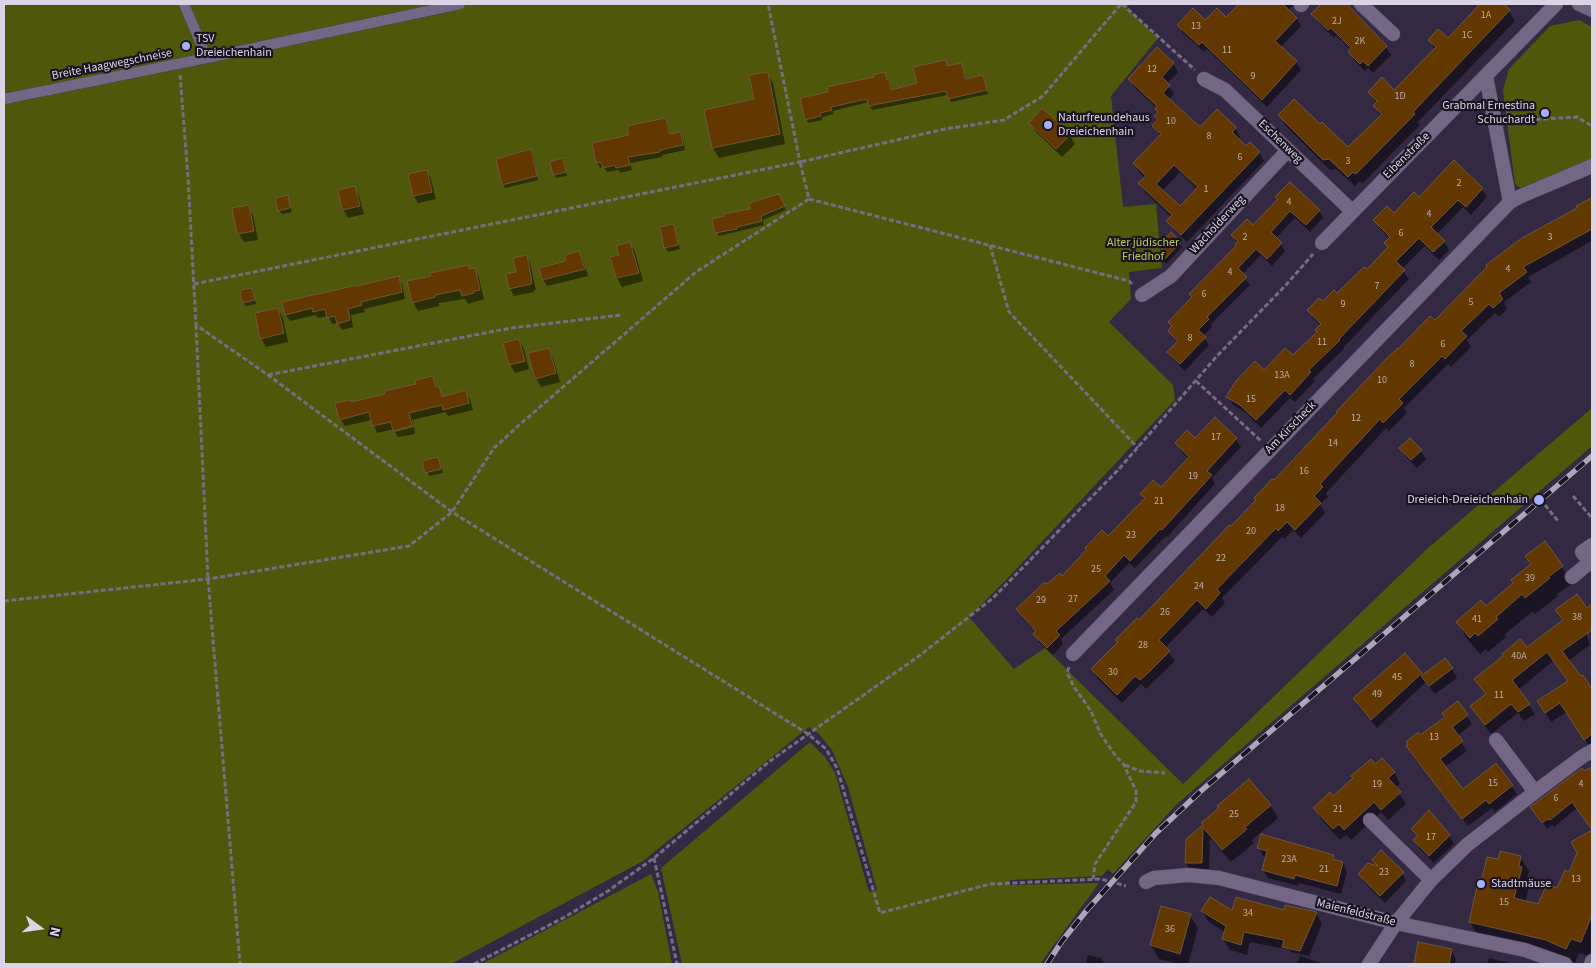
<!DOCTYPE html>
<html>
<head>
<meta charset="utf-8">
<style>
  body { margin:0 }
  #map { position:relative; width:1596px; height:968px; overflow:hidden; background:#332943; font-family:"Source Sans 3",sans-serif }
  canvas { display:block }
  .frame { position:absolute; inset:0; border:5px solid #dbd4e5; pointer-events:none }
  .north { position:absolute; left:15px; top:903px; width:50px; height:50px; -webkit-text-stroke:4px #191420; paint-order:stroke; rotate:104deg; font-size:14px; font-weight:700; line-height:20px; text-align:center; color:#dbd4e5 }
  .north::after { content:''; display:block; margin:auto; width:18px; height:22px; background:#dbd4e5; clip-path:polygon(50% 0,100% 100%,50% 72%,0 100%) }
</style>
</head>
<body>
<div id="map">
<canvas width="1596" height="968"></canvas>
<div class="frame"></div>
<div class="north">N</div>
</div>
<script>
const c = document.querySelector('canvas').getContext('2d');
c.lineJoin = 'round';
function paint(path, color) {
  c.fillStyle = color;
  c.fill(path, 'evenodd');
}
function poly(rows) {
  const path = new Path2D();
  for (const r of rows) {
    path.moveTo(r[0], r[1]);
    for (let i = 2; i < r.length; i += 2) path.lineTo(r[i], r[i + 1]);
  }
  return path;
}
function trace(path, color, width, dash) {
  c.strokeStyle = color;
  c.lineWidth = width;
  c.lineCap = dash ? 'butt' : 'round';
  c.setLineDash(dash || []);
  c.stroke(path);
}
function label(font, color, halo, rows, align = 'center') {
  c.font = font + ' "Source Sans 3",sans-serif';
  c.lineWidth = 4.5;
  c.setLineDash([]);
  c.textBaseline = 'middle';
  c.strokeStyle = halo;
  c.fillStyle = color;
  for (const [text, x, y, turn = 0] of rows) {
    c.save();
    c.translate(x, y);
    c.rotate((+turn || 0) * Math.PI / 180);
    c.textAlign = isNaN(turn) ? turn : align;
    if (halo) c.strokeText(text, 0, 0);
    c.fillText(text, 0, 0);
    c.restore();
  }
}
const green = poly([
  [4,4,1130,4,1127,8,1158,38,1111,96,1123,207,1156,204,1162,268,1129,272,1131,299,1109,322,1173,385,1175,400,1005,581,969,617,1014,669,1045,648,1183,784,1428,548,1592,408,1592,446,1177,804,1113,874,1108,869,1102,876,1010,880,1010,885,1099,883,1040,964,682,964,661,868,810,742,825,757,835,773,869,892,877,890,848,787,832,750,819,734,809,727,643,861,451,964,4,964],
  [1579,20,1592,27,1592,160,1520,188,1515,184,1503,90,1509,69,1550,26],
  [651,874,658,892,672,964,482,964]
]);
const shadow = poly([
  [1241,4,1294,4,1288,10,1296,18,1301,26,1281,47,1296,62,1301,70,1267,107,1207,49,1204,52,1183,33,1179,25,1226,19],
  [1323,4,1345,4,1386,47,1391,55,1373,73,1368,68,1365,71,1354,60,1349,52,1351,50,1336,35,1334,38,1318,22,1313,14],
  [1482,4,1502,4,1509,11,1515,21,1418,122,1420,125,1362,184,1360,181,1355,186,1336,169,1330,170,1285,125,1280,115,1348,149,1381,116,1375,106,1377,104,1369,92,1394,91,1435,50,1429,40,1448,40],
  [946,62,948,68,961,64,966,80,983,77,988,94,951,102,948,95,872,110,869,102,833,111,834,114,822,117,822,120,808,123,806,119,829,93,885,74,891,85,892,91,918,84],
  [1173,63,1178,72,1167,84,1174,94,1169,100,1200,129,1234,127,1240,137,1238,140,1246,147,1259,152,1264,161,1187,242,1173,229,1168,221,1171,217,1145,192,1140,184,1145,178,1139,172,1135,164,1161,136,1154,126,1158,121,1156,116,1159,113,1157,108,1134,87,1129,79],
  [1180,172,1197,189,1180,208,1162,191],
  [767,73,773,83,785,144,719,158,713,148,706,111,755,100],
  [665,120,668,125,670,135,680,133,683,138,685,150,662,155,662,157,630,163,632,170,620,173,619,170,607,172,604,167,600,168,597,162,630,136],
  [1031,123,1070,135,1075,144,1062,157,1036,132],
  [531,150,533,154,538,180,505,188,503,184],
  [562,160,567,176,556,178,554,174],
  [427,171,431,179,436,199,418,203,414,196,410,175],
  [354,187,359,196,364,214,348,218,343,209],
  [1482,189,1487,197,1471,215,1463,207,1437,234,1444,241,1449,250,1439,260,1425,246,1402,269,1409,279,1343,348,1344,349,1313,379,1315,381,1295,402,1290,398,1261,428,1246,413,1233,405,1228,397,1264,371,1293,357,1318,333,1321,326,1314,319,1309,310,1337,295,1367,271,1389,248,1390,239,1380,229,1375,220,1394,214,1419,199],
  [287,196,292,212,282,214,279,210],
  [779,196,786,210,763,220,764,225,719,236,717,232,751,210],
  [1277,197,1319,210,1323,218,1310,232,1295,218,1276,238,1285,251,1272,266,1261,255,1242,275,1250,285,1211,324,1212,327,1203,336,1209,345,1185,371,1173,359,1169,352,1178,343,1169,331,1237,246,1237,243,1233,235,1253,227,1278,200],
  [1592,202,1592,241,1528,277,1531,282,1504,302,1507,309,1499,317,1495,313,1467,340,1471,347,1451,367,1448,364,1404,408,1407,413,1389,431,1386,428,1326,493,1328,497,1320,504,1325,513,1301,538,1293,530,1284,539,1282,537,1222,598,1225,603,1212,617,1203,609,1165,648,1175,661,1146,689,1141,684,1122,703,1098,679,1093,670,1231,528,1274,482,1435,322],
  [248,206,253,215,258,240,244,242,239,234,234,209],
  [673,226,675,230,680,249,668,252,666,248,661,228],
  [1171,234,1182,247,1166,264,1164,261,1162,243],
  [630,243,635,252,643,281,622,287,617,278,612,258,620,256],
  [579,253,583,260,588,276,547,286,543,279],
  [526,256,530,263,536,290,534,290,534,292,514,296,510,288],
  [468,266,470,270,475,269,479,278,484,299,468,304,465,299,439,303,439,306,418,311,413,302],
  [398,278,402,284,405,299,364,309,365,312,351,315,353,327,342,330,338,323,332,324,328,316,318,318,316,315,290,321,286,315],
  [252,289,256,304,246,306,243,302],
  [278,309,283,318,288,342,266,347,261,338],
  [519,340,524,349,529,369,515,373,510,364],
  [548,349,553,358,560,382,541,387,536,378],
  [432,377,443,398,465,392,470,399,473,410,448,416,446,412,412,420,413,425,395,429,395,431,394,429,377,433,372,420,345,426,340,419,351,403,418,385],
  [1215,419,1236,439,1241,447,1212,478,1215,484,1167,537,1166,536,1135,568,1129,563,1110,583,1114,590,1061,639,1063,644,1053,655,1039,642,1035,634,1036,632,1022,617,1018,609,1047,586,1062,577,1108,538,1145,500,1142,494,1161,488,1188,459,1181,451,1176,443,1195,440],
  [414,427,415,434,398,437,395,432],
  [1401,448,1421,451,1426,459,1417,468,1406,457],
  [438,458,443,473,429,476,427,472],
  [1526,556,1562,567,1572,584,1557,594,1558,596,1535,614,1533,611,1505,634,1506,637,1488,652,1486,649,1480,654,1467,639,1457,622,1486,607,1514,584,1531,565],
  [1557,610,1587,610,1592,619,1583,622,1590,645,1568,661,1580,678,1582,677,1592,691,1592,747,1590,748,1567,712,1551,722,1539,701,1569,682,1553,661,1518,690,1535,714,1524,721,1518,713,1491,734,1471,707,1486,695,1476,679,1526,649,1563,621],
  [1405,655,1422,676,1452,669,1457,678,1435,694,1426,682,1377,728,1359,707,1354,699],
  [1458,703,1472,724,1457,736,1467,751,1445,767,1463,790,1496,765,1517,794,1495,812,1492,808,1468,826,1412,755,1407,746,1446,717],
  [1592,769,1592,814,1585,819,1577,808,1554,827,1553,825,1547,829,1532,807],
  [1394,772,1400,784,1395,788,1406,804,1388,820,1381,812,1351,840,1346,835,1340,840,1321,819,1315,808,1333,798],
  [1270,805,1278,818,1252,840,1254,843,1231,862,1210,838,1209,876,1194,876,1186,863,1187,840,1204,825],
  [1413,829,1449,836,1454,844,1434,863,1419,848,1415,840,1418,838],
  [1592,831,1592,949,1589,956,1579,953,1575,963,1556,954,1479,937,1470,922,1483,880,1499,861,1520,857,1529,871,1527,879,1530,883,1525,902,1539,906,1558,890,1570,873,1579,853,1573,843],
  [1259,848,1333,856,1336,861,1343,863,1347,872,1341,894,1299,883,1298,886,1268,878,1263,870,1266,857,1263,856],
  [1374,860,1402,873,1406,881,1385,903,1364,882,1359,874,1378,867],
  [1202,911,1316,913,1322,924,1309,956,1291,952,1290,950,1250,942,1247,955,1230,950,1223,939,1225,932,1209,922],
  [1190,915,1198,928,1188,964,1180,964,1159,959,1151,945],
  [1419,943,1451,950,1456,959,1455,964,1415,964],
  [1088,955,1101,958,1105,964,1086,964],
  [1300,956,1324,964,1297,964],
  [1489,958,1514,964,1487,964]
]);
const building = poly([
  [1239,4,1283,4,1297,18,1275,41,1297,61,1262,100,1202,42,1199,45,1177,25,1193,8,1205,20,1217,8,1226,17,1239,4],
  [1321,4,1347,4,1387,46,1368,66,1363,61,1360,64,1348,52,1351,48,1331,28,1328,30,1311,14,1321,4],
  [1480,4,1504,4,1510,10,1413,112,1415,114,1356,174,1353,172,1348,177,1329,159,1323,160,1278,115,1294,99,1320,124,1322,122,1348,147,1382,114,1373,106,1377,101,1368,92,1382,77,1394,90,1436,47,1428,40,1438,29,1448,38,1480,4],
  [1157,47,1174,63,1162,77,1170,85,1163,93,1200,127,1217,109,1235,126,1236,128,1232,132,1246,146,1250,142,1260,152,1181,235,1166,221,1172,215,1138,183,1146,176,1133,163,1161,134,1152,126,1158,119,1154,116,1158,112,1155,109,1157,106,1128,79,1157,47],
  [1174,165,1198,187,1180,206,1156,184,1174,165],
  [946,60,947,66,962,63,965,79,983,75,987,90,948,99,946,91,868,106,867,99,831,107,832,110,820,113,821,116,805,120,800,98,828,92,827,87,874,77,873,75,885,72,887,80,889,79,891,90,917,83,913,67,946,60],
  [768,72,780,134,712,148,704,110,754,99,749,75,768,72],
  [1042,108,1071,134,1056,149,1029,123,1042,108],
  [666,118,669,134,681,132,683,145,660,150,660,152,628,157,630,165,616,168,615,165,603,168,601,162,596,163,592,143,629,135,627,126,666,118],
  [531,149,537,176,502,185,496,159,531,149],
  [563,158,566,172,553,175,550,162,563,158],
  [1454,160,1483,188,1466,207,1458,200,1431,227,1445,241,1433,252,1419,238,1396,261,1405,270,1339,339,1340,340,1309,370,1311,372,1290,395,1285,390,1256,420,1240,405,1226,397,1236,381,1255,361,1264,370,1285,348,1293,355,1317,332,1315,330,1321,324,1307,310,1319,298,1323,301,1334,290,1337,293,1364,267,1367,269,1388,247,1384,243,1390,237,1373,220,1387,206,1394,213,1414,192,1419,197,1454,160],
  [427,170,432,192,413,196,408,174,427,170],
  [1290,182,1320,210,1306,225,1290,211,1271,232,1282,243,1267,259,1256,249,1238,268,1247,277,1207,317,1209,319,1198,330,1206,337,1180,364,1167,352,1178,341,1168,331,1172,326,1168,322,1192,297,1189,294,1236,246,1235,244,1238,241,1231,235,1247,219,1253,225,1278,199,1275,197,1290,182],
  [355,186,360,206,342,210,338,190,355,186],
  [779,194,785,206,761,216,762,221,737,227,737,229,715,233,712,219,724,216,723,214,750,209,749,203,779,194],
  [288,195,290,208,278,211,275,198,288,195],
  [1592,198,1592,229,1523,267,1527,272,1499,293,1503,299,1493,308,1489,304,1461,331,1467,336,1445,359,1442,356,1399,399,1403,403,1383,423,1380,419,1320,484,1323,487,1314,496,1321,503,1295,530,1287,522,1278,531,1276,528,1217,589,1220,593,1206,609,1197,600,1159,640,1170,651,1148,673,1140,680,1135,676,1117,695,1091,669,1118,642,1115,640,1137,618,1139,620,1218,537,1229,525,1231,526,1256,500,1254,498,1272,479,1274,480,1337,413,1336,412,1386,359,1398,348,1398,349,1430,316,1435,320,1487,267,1486,265,1522,238,1577,208,1576,206,1592,198],
  [249,205,254,231,237,234,232,208,249,205],
  [674,224,678,245,664,248,660,227,674,224],
  [1171,232,1181,242,1163,261,1161,242,1171,232],
  [630,242,639,273,616,278,610,257,619,255,616,246,630,242],
  [579,251,585,269,542,280,539,268,566,261,565,255,579,251],
  [527,255,532,282,531,283,531,284,509,289,506,274,516,272,513,258,527,255],
  [469,265,469,269,475,268,480,290,474,291,474,293,462,296,460,290,435,295,435,297,412,303,407,281,431,276,430,273,469,265],
  [399,276,402,292,361,302,362,305,348,309,350,320,337,324,335,316,327,318,325,309,313,312,312,308,285,315,282,302,358,285,358,286,399,276],
  [252,288,255,300,242,303,240,290,252,288],
  [278,308,284,333,260,339,255,313,278,308],
  [519,339,525,361,509,365,503,343,519,339],
  [549,348,556,373,535,379,528,353,549,348],
  [433,376,436,387,439,386,442,397,466,390,469,403,443,410,442,405,409,413,412,426,393,431,391,422,372,426,369,412,339,420,335,403,350,400,351,402,385,394,384,391,416,384,415,380,433,376],
  [1215,417,1237,438,1207,471,1212,475,1162,530,1160,529,1130,561,1124,555,1105,576,1110,581,1056,631,1060,635,1047,648,1033,634,1036,631,1016,609,1045,582,1047,584,1060,573,1062,576,1086,550,1085,548,1102,530,1108,536,1145,498,1140,494,1153,480,1161,487,1189,457,1175,443,1187,430,1195,438,1215,417],
  [1410,438,1422,450,1411,460,1399,448,1410,438],
  [438,457,441,469,425,473,422,461,438,457],
  [1545,541,1563,566,1548,577,1550,578,1525,598,1522,594,1496,617,1498,619,1478,636,1475,633,1470,638,1456,622,1481,600,1486,606,1513,583,1511,580,1531,564,1525,556,1545,541],
  [1577,594,1587,608,1592,604,1592,630,1562,651,1581,676,1583,675,1592,689,1592,734,1584,740,1560,703,1545,713,1537,701,1568,681,1547,652,1512,680,1530,704,1518,712,1511,704,1485,725,1470,706,1486,694,1474,679,1503,656,1502,654,1520,639,1527,647,1563,620,1555,610,1577,594],
  [1405,653,1422,673,1371,720,1353,698,1405,653],
  [1445,658,1453,668,1429,686,1421,676,1445,658],
  [1458,701,1468,715,1452,727,1463,741,1440,759,1463,789,1496,763,1513,785,1489,804,1486,800,1462,819,1406,746,1408,744,1406,742,1418,732,1420,735,1445,717,1442,713,1458,701],
  [1382,758,1395,772,1388,778,1401,792,1381,810,1374,802,1344,830,1339,824,1333,829,1313,808,1330,792,1333,796,1353,778,1351,776,1371,759,1375,764,1382,758],
  [1592,767,1592,915,1581,942,1571,939,1566,949,1546,940,1469,922,1479,878,1482,878,1487,857,1498,859,1500,851,1521,856,1519,866,1522,867,1514,898,1538,904,1547,884,1557,888,1565,870,1569,872,1577,853,1571,842,1592,830,1572,802,1550,820,1548,819,1542,823,1530,807,1582,768,1584,771,1592,767],
  [1249,779,1271,805,1244,828,1247,829,1222,850,1203,827,1202,863,1185,863,1186,839,1203,825,1201,823,1219,808,1217,806,1249,779],
  [1429,810,1450,835,1429,856,1413,840,1418,836,1411,829,1429,810],
  [1261,834,1334,855,1333,859,1343,862,1337,886,1295,875,1294,879,1262,870,1267,851,1257,848,1261,834],
  [1381,850,1404,872,1380,896,1358,874,1368,863,1378,866,1372,860,1381,850],
  [1210,897,1232,910,1236,897,1284,910,1285,905,1317,912,1300,951,1282,947,1284,940,1244,932,1241,945,1222,939,1226,926,1201,911,1210,897],
  [1161,906,1191,914,1180,954,1150,945,1161,906],
  [1418,942,1452,949,1449,964,1414,964,1418,942]
]);
const path = poly([
  [1122,4,1195,70],
  [180,75,188,177,196,325,268,375,452,512,808,734,826,749,837,768,880,913,990,884,1101,879,1126,886],
  [1507,113,1526,120,1577,117,1592,126],
  [809,199,1129,281,1132,284],
  [990,245,1009,312,1138,448],
  [194,284,800,162,768,4],
  [196,325,208,579,240,964],
  [268,375,511,328,621,315],
  [1196,381,1261,441],
  [1573,496,1592,518],
  [1545,505,1558,521],
  [4,601,208,579,409,546,452,512,494,448,518,426,696,272,809,199,800,162,945,129,1004,120,1043,96,1121,4],
  [1069,667,1067,673,1074,687,1091,711,1100,733,1115,755,1124,765,1136,791,1136,802,1095,864,1093,879],
  [1125,765,1140,771,1165,773],
  [654,858,677,964],
  [474,964,563,918,608,891,654,858,770,761,919,656,993,598,1119,469,1217,356,1286,285,1313,254]
]);
const service = poly([
  [184,4,207,58],
  [4,99,207,58,460,4]
]);
const minor = poly([
  [1361,4,1393,34],
  [1301,5,1302,4],
  [1204,79,1225,90,1352,211],
  [1510,202,1521,196,1592,166],
  [1322,243,1556,4],
  [1142,295,1171,276,1288,150],
  [1572,577,1590,562,1582,552,1592,545],
  [1073,654,1510,202,1486,76],
  [1496,740,1535,792],
  [1370,820,1431,880],
  [1146,882,1154,878,1188,875,1219,878,1396,923,1525,950,1565,964],
  [1369,964,1396,923,1431,880,1467,845,1535,792,1583,756,1592,751],
  [1591,964,1592,961]
]);
const tertiary = poly([
  [1579,4,1592,10]
]);
const rail = poly([
  [1047,964,1062,941,1087,910,1156,833,1202,790,1592,456]
]);
const markers = [
  [186,46,5,"#a7b0fc"],
  [1545,113,5,"#a7b0fc"],
  [1048,125,5,"#a7b0fc"],
  [1539,500,6,"#a7b0fc"],
  [1481,884,5,"#a7b0fc"]
];
const numberNames = [
  ["1A",1486,16],
  ["2J",1337,22],
  ["13",1196,27],
  ["1C",1467,36],
  ["2K",1360,42],
  ["11",1227,51],
  ["12",1152,70],
  ["9",1253,77],
  ["1D",1400,97],
  ["10",1171,122],
  ["8",1209,137],
  ["6",1240,158],
  ["3",1348,162],
  ["2",1459,184],
  ["1",1206,190],
  ["4",1289,203],
  ["4",1429,215],
  ["6",1401,234],
  ["2",1245,238],
  ["3",1550,238],
  ["4",1508,270],
  ["4",1230,273],
  ["7",1377,287],
  ["6",1204,295],
  ["5",1471,303],
  ["9",1343,305],
  ["8",1190,339],
  ["11",1322,343],
  ["6",1443,345],
  ["8",1412,365],
  ["13A",1282,376],
  ["10",1382,381],
  ["15",1251,400],
  ["12",1356,419],
  ["17",1216,438],
  ["14",1333,444],
  ["16",1304,472],
  ["19",1193,477],
  ["21",1159,502],
  ["18",1280,509],
  ["20",1251,532],
  ["23",1131,536],
  ["22",1221,559],
  ["25",1096,570],
  ["39",1530,579],
  ["24",1199,587],
  ["27",1073,600],
  ["29",1041,601],
  ["26",1165,613],
  ["38",1577,618],
  ["41",1477,620],
  ["28",1143,646],
  ["40A",1519,657],
  ["30",1113,673],
  ["45",1397,678],
  ["49",1377,695],
  ["11",1499,696],
  ["13",1434,738],
  ["15",1493,784],
  ["19",1377,785],
  ["4",1581,785],
  ["6",1556,799],
  ["21",1338,810],
  ["25",1234,815],
  ["17",1431,838],
  ["23A",1289,860],
  ["21",1324,870],
  ["23",1384,873],
  ["13",1576,880],
  ["15",1504,903],
  ["34",1248,914],
  ["36",1170,930]
];
const poiNames = [
  ["TSV",196,39],
  ["Dreieichenhain",196,53],
  ["Grabmal Ernestina",1535,106,"right"],
  ["Schuchardt",1535,120,"right"],
  ["Naturfreundehaus",1058,118],
  ["Dreieichenhain",1058,132],
  ["Dreieich-Dreieichenhain",1528,500,"right"],
  ["Stadtmäuse",1491,884]
];
const streetNames = [
  ["Breite Haagwegschneise",112,65,-11],
  ["Eschenweg",1280,142,44],
  ["Eibenstraße",1407,156,-45],
  ["Wacholderweg",1218,225,-47],
  ["Am Kirscheck",1291,428,-46],
  ["Maienfeldstraße",1356,913,14]
];
const parkNames = [
  ["Alter jüdischer",1143,243],
  ["Friedhof",1143,257]
];
paint(green, '#4f580a');
paint(shadow, '#0007');
paint(building, '#623700');
trace(building, '#6e563f', 1);
trace(service, '#4d445a', 11);
trace(minor, '#4d445a', 15);
trace(tertiary, '#4d445a', 15);
trace(path, '#756d83', 3, [5, 2.5]);
trace(service, '#736785', 10);
trace(minor, '#736785', 14);
trace(tertiary, '#736785', 14);
trace(rail, '#ada5b8', 5.5);
trace(rail, '#191420', 4, [11]);
for (const [x, y, r, color] of markers) {
  const dot = new Path2D();
  dot.arc(x, y, r, 0, 2 * Math.PI);
  c.fillStyle = color;
  c.fill(dot);
  trace(dot, '#191420', 2);
}
label('10px', '#bdadac', null, numberNames);
label('12px', '#dbd4e5', '#191420', poiNames, 'left');
label('12px', '#dbd4e5', '#191420', streetNames);
label('12px', '#bccd5e', '#191420', parkNames);
</script>
</body>
</html>
